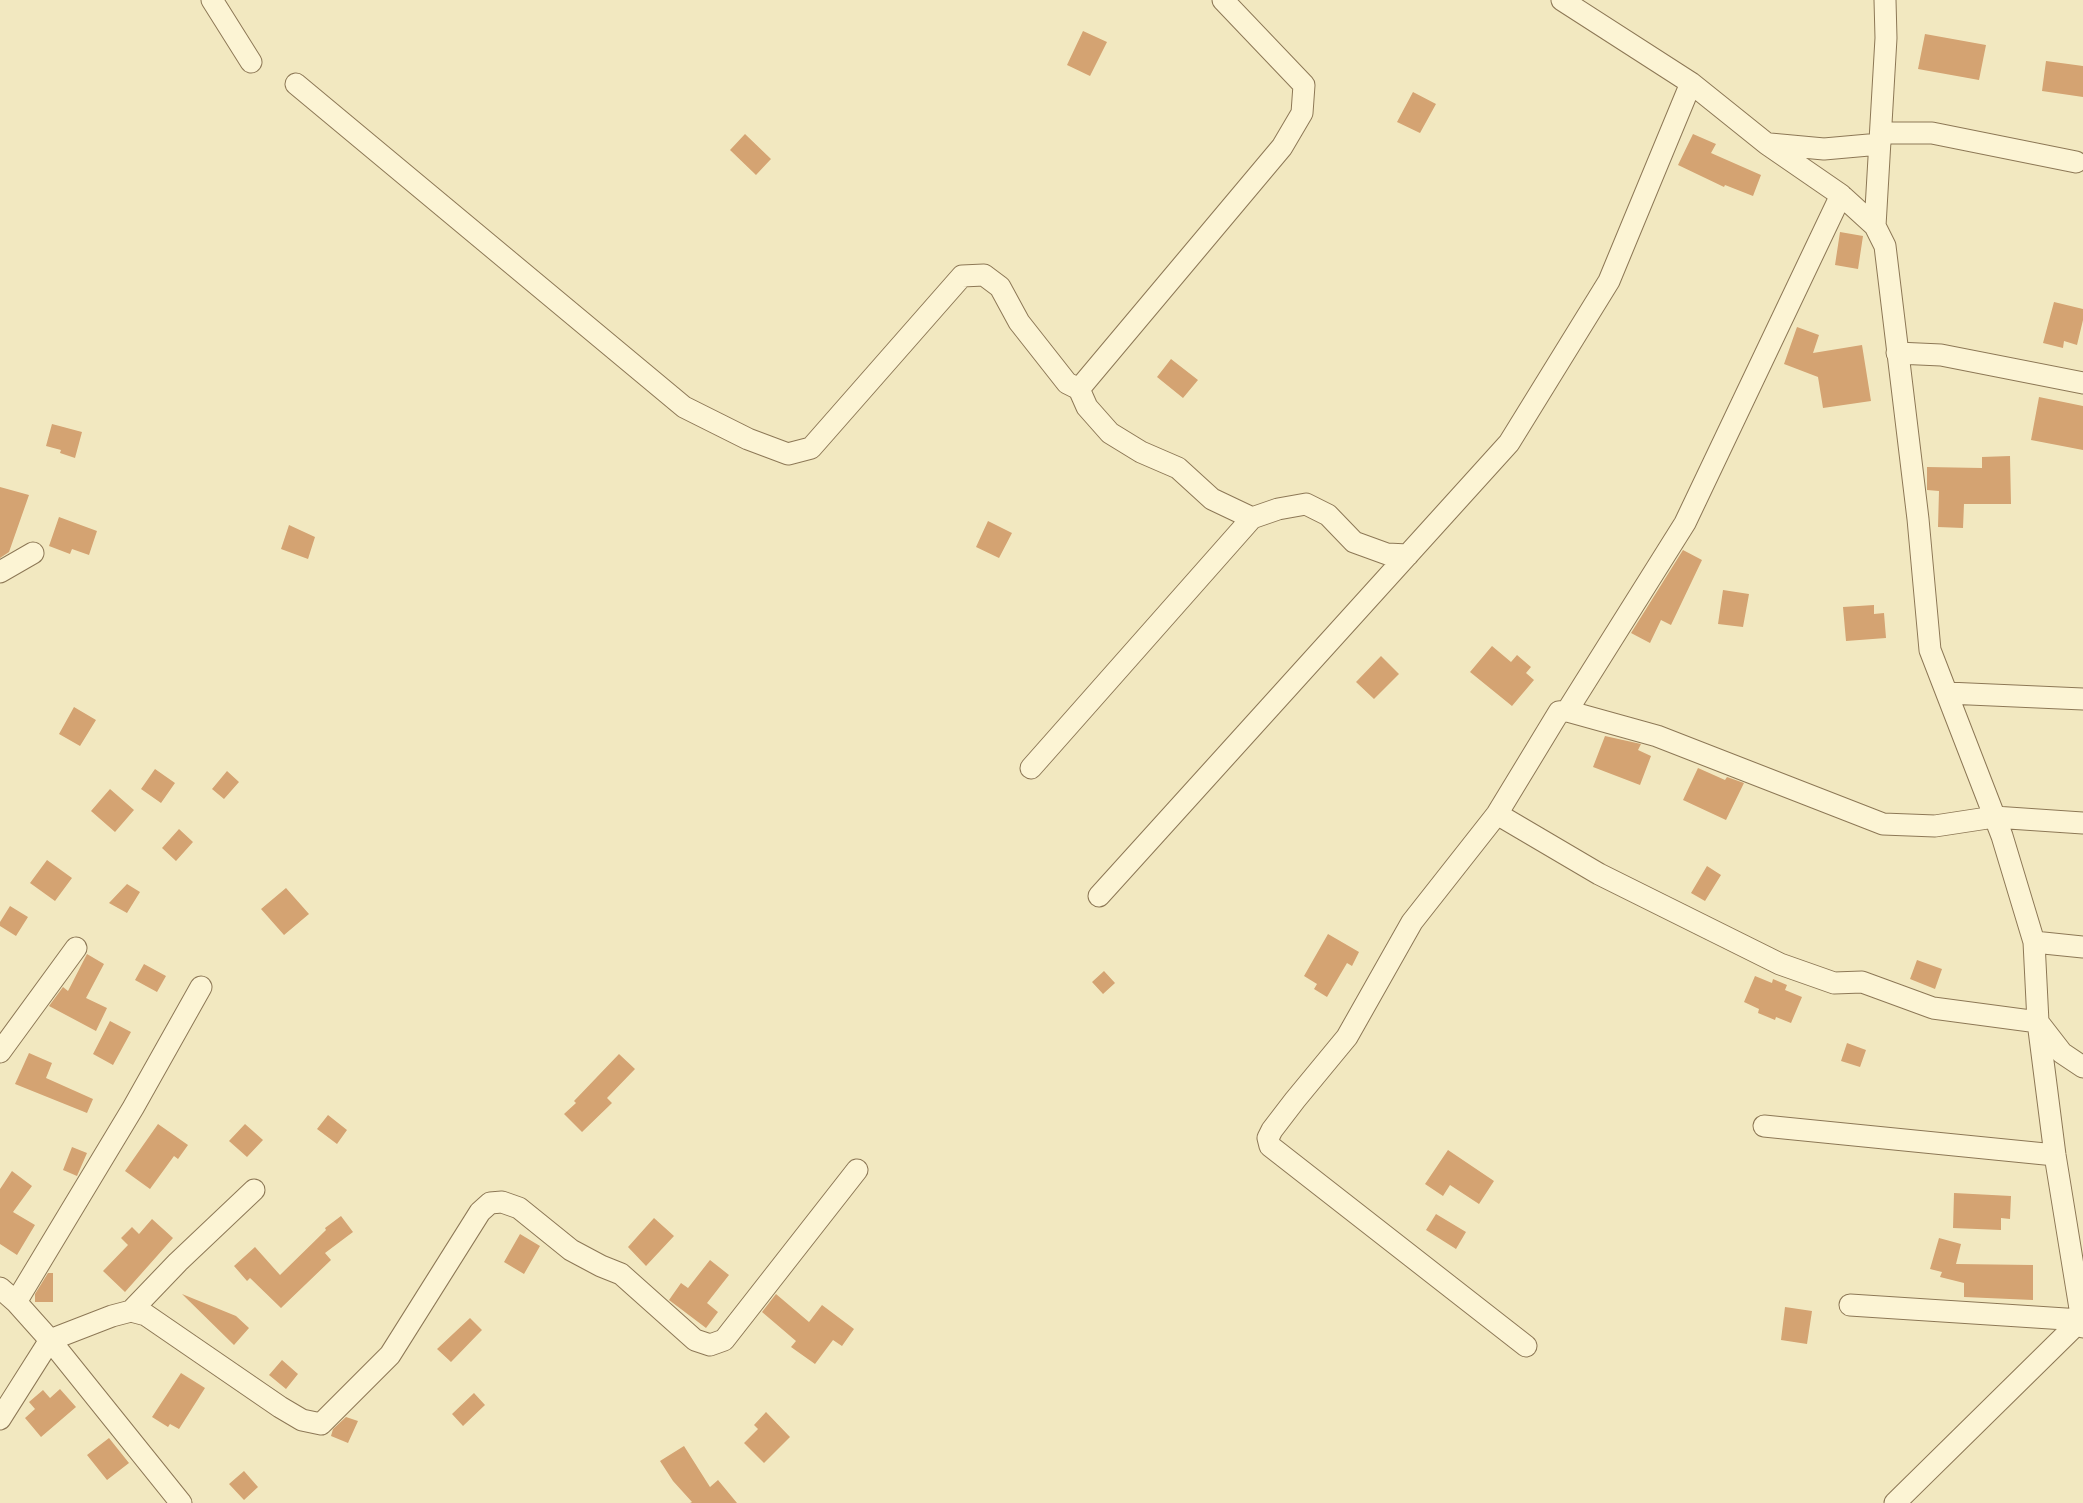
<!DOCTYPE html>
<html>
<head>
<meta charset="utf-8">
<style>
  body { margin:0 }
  canvas { display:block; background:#f2e8c0 }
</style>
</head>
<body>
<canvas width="2083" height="1503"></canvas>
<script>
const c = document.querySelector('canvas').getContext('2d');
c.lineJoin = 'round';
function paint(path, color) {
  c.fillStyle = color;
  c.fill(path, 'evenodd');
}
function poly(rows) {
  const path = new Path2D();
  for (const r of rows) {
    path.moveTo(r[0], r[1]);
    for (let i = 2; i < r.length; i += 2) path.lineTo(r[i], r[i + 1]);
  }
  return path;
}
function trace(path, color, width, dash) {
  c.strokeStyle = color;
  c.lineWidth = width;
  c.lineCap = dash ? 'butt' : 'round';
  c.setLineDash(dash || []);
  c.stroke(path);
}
const building = poly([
  [1083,31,1107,42,1090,76,1067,65],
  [1925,34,1986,45,1979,80,1918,69],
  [2046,61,2083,66,2083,97,2042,91],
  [1413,92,1436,104,1420,133,1397,122],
  [745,134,771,159,756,175,730,150],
  [1693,134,1716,144,1711,153,1761,175,1753,196,1725,185,1724,187,1678,165],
  [1840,232,1863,236,1858,269,1835,265],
  [2054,302,2083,309,2083,320,2077,345,2064,341,2063,348,2043,343],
  [1797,327,1819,335,1813,353,1862,345,1871,401,1823,408,1818,377,1784,364],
  [1171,359,1198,380,1183,398,1157,377],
  [2039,397,2083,406,2083,450,2031,440],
  [52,424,82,432,75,458,60,453,61,450,46,446],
  [2010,456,2011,504,1964,504,1963,528,1938,527,1939,491,1927,490,1927,467,1982,468,1982,457],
  [0,487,29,495,9,552,0,558],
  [59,517,97,531,89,555,72,549,70,554,49,546],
  [988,521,1012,533,999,558,976,547],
  [289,525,315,537,308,559,281,549],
  [1683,550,1702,560,1671,625,1661,620,1650,643,1631,633],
  [1723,590,1749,594,1743,627,1718,624],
  [1874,605,1874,614,1884,613,1886,638,1846,641,1843,607],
  [1492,646,1511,662,1517,655,1531,667,1526,673,1534,680,1512,706,1470,672],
  [1381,656,1399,674,1374,699,1356,682],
  [74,707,96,720,80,746,59,734],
  [1605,736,1641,744,1638,750,1651,756,1640,785,1593,767],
  [1698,768,1725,780,1727,777,1744,783,1726,820,1683,800],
  [155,769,175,783,161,803,141,789],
  [227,771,239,782,224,799,212,789],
  [110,789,134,810,115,832,91,811],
  [179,829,193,842,176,861,162,848],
  [47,860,72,878,55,901,30,883],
  [1707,866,1721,875,1705,901,1691,893],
  [127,884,140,892,127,913,109,903],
  [286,888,309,914,284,935,261,909],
  [10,906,28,917,16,936,0,926,0,922],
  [1328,934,1359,952,1352,966,1347,963,1327,997,1314,989,1317,984,1304,976],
  [87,954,104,964,86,998,107,1008,96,1031,49,1006,63,987,68,991],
  [1917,960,1942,969,1935,989,1910,979],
  [144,964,166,976,157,992,135,980],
  [1104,971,1115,983,1103,994,1092,982],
  [1755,976,1772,983,1773,979,1787,985,1785,990,1802,997,1791,1023,1776,1017,1775,1020,1758,1013,1759,1009,1744,1002],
  [110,1021,131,1032,113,1065,93,1054],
  [1847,1043,1866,1050,1860,1067,1841,1061],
  [29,1053,52,1063,46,1078,93,1099,87,1113,15,1084],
  [619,1054,635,1069,607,1098,612,1103,582,1132,564,1114,576,1103,574,1101],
  [328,1115,347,1130,337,1144,317,1129],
  [158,1124,188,1145,178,1159,174,1156,150,1189,125,1171],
  [245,1124,263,1140,247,1157,229,1141],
  [72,1147,87,1153,77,1176,63,1170],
  [1448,1150,1494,1181,1479,1204,1450,1185,1443,1196,1425,1184],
  [12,1171,32,1186,13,1212,35,1225,17,1255,0,1244,0,1189],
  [1954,1193,2011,1196,2010,1219,2001,1218,2001,1230,1953,1228],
  [1436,1214,1466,1232,1456,1249,1426,1230],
  [341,1216,353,1232,325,1253,331,1260,281,1308,250,1278,247,1281,234,1266,255,1247,280,1275,326,1230,325,1228],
  [654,1218,674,1236,646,1266,628,1247],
  [152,1219,173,1238,125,1292,103,1271,128,1245,121,1238,132,1227,139,1234],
  [520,1234,540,1246,524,1274,504,1262],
  [1939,1238,1961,1244,1956,1264,2033,1265,2033,1300,1964,1297,1964,1283,1940,1277,1942,1272,1930,1269],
  [710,1260,729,1275,707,1303,718,1312,706,1328,669,1300,681,1283,688,1288],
  [48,1273,53,1273,53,1302,35,1302,35,1294],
  [182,1294,236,1316,249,1328,234,1345],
  [776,1294,809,1322,822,1305,854,1329,842,1346,833,1340,815,1364,791,1347,796,1341,762,1312],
  [1785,1307,1812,1311,1807,1344,1781,1340],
  [470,1318,482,1330,451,1362,437,1349],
  [282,1360,298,1374,286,1389,269,1375],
  [181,1373,205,1388,179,1429,170,1424,168,1427,152,1417],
  [60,1389,76,1407,41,1437,25,1418,35,1409,29,1402,43,1390,50,1398],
  [474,1393,485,1405,463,1426,452,1414],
  [766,1412,790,1437,764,1463,744,1443,758,1429,754,1425],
  [346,1417,358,1421,348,1443,331,1436,333,1429],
  [109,1438,129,1463,107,1480,87,1455],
  [684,1446,710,1487,718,1480,737,1503,690,1503,692,1502,673,1481,660,1461],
  [244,1471,258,1487,244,1500,229,1484]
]);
const minor = poly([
  [212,0,251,62],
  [1562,0,1691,83,1767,144,1841,195,1875,226,1885,246,1918,519,1930,650,2002,836,2034,942,2038,1022,2055,1155,2083,1327],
  [296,84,684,407,748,439,788,454,811,448,962,276,984,275,1000,287,1019,322,1067,383,1079,389,1282,147,1302,113,1304,85,1223,0],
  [1881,133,1932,133,2076,162],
  [1770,144,1824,149,1880,144],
  [1875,226,1886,38,1885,0],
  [1897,353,1941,355,2083,383],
  [1079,389,1087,407,1110,433,1141,452,1178,468,1212,499,1252,518,1278,509,1306,504,1328,515,1354,542,1387,554,1408,555],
  [0,572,33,553],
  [1947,693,2083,699],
  [1567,711,1685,523,1841,195],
  [1031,768,1252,518],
  [1497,814,1599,874,1780,964,1834,983,1862,982,1933,1008,2038,1022,2062,1053,2083,1067],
  [1099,896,1509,443,1609,281,1691,83],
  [2034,942,2083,947],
  [0,1052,76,948],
  [1764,1126,2055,1155],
  [0,1288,16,1302,50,1340,181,1503],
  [16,1302,133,1108,201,987],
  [1850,1305,2081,1320,1895,1503],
  [131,1311,178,1262,254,1190],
  [1526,1346,1270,1146,1268,1138,1272,1130,1295,1100,1347,1037,1412,922,1497,814,1559,712,1567,711,1657,736,1883,824,1935,826,1994,817,2083,823],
  [0,1419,50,1340,112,1316,131,1311,146,1315,280,1407,302,1420,321,1424,390,1355,480,1212,490,1203,502,1202,519,1208,571,1250,601,1266,621,1274,695,1340,710,1345,724,1340,857,1170]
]);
paint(building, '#d4a372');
trace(minor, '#8d7856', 23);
trace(minor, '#fcf4d4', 21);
</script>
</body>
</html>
